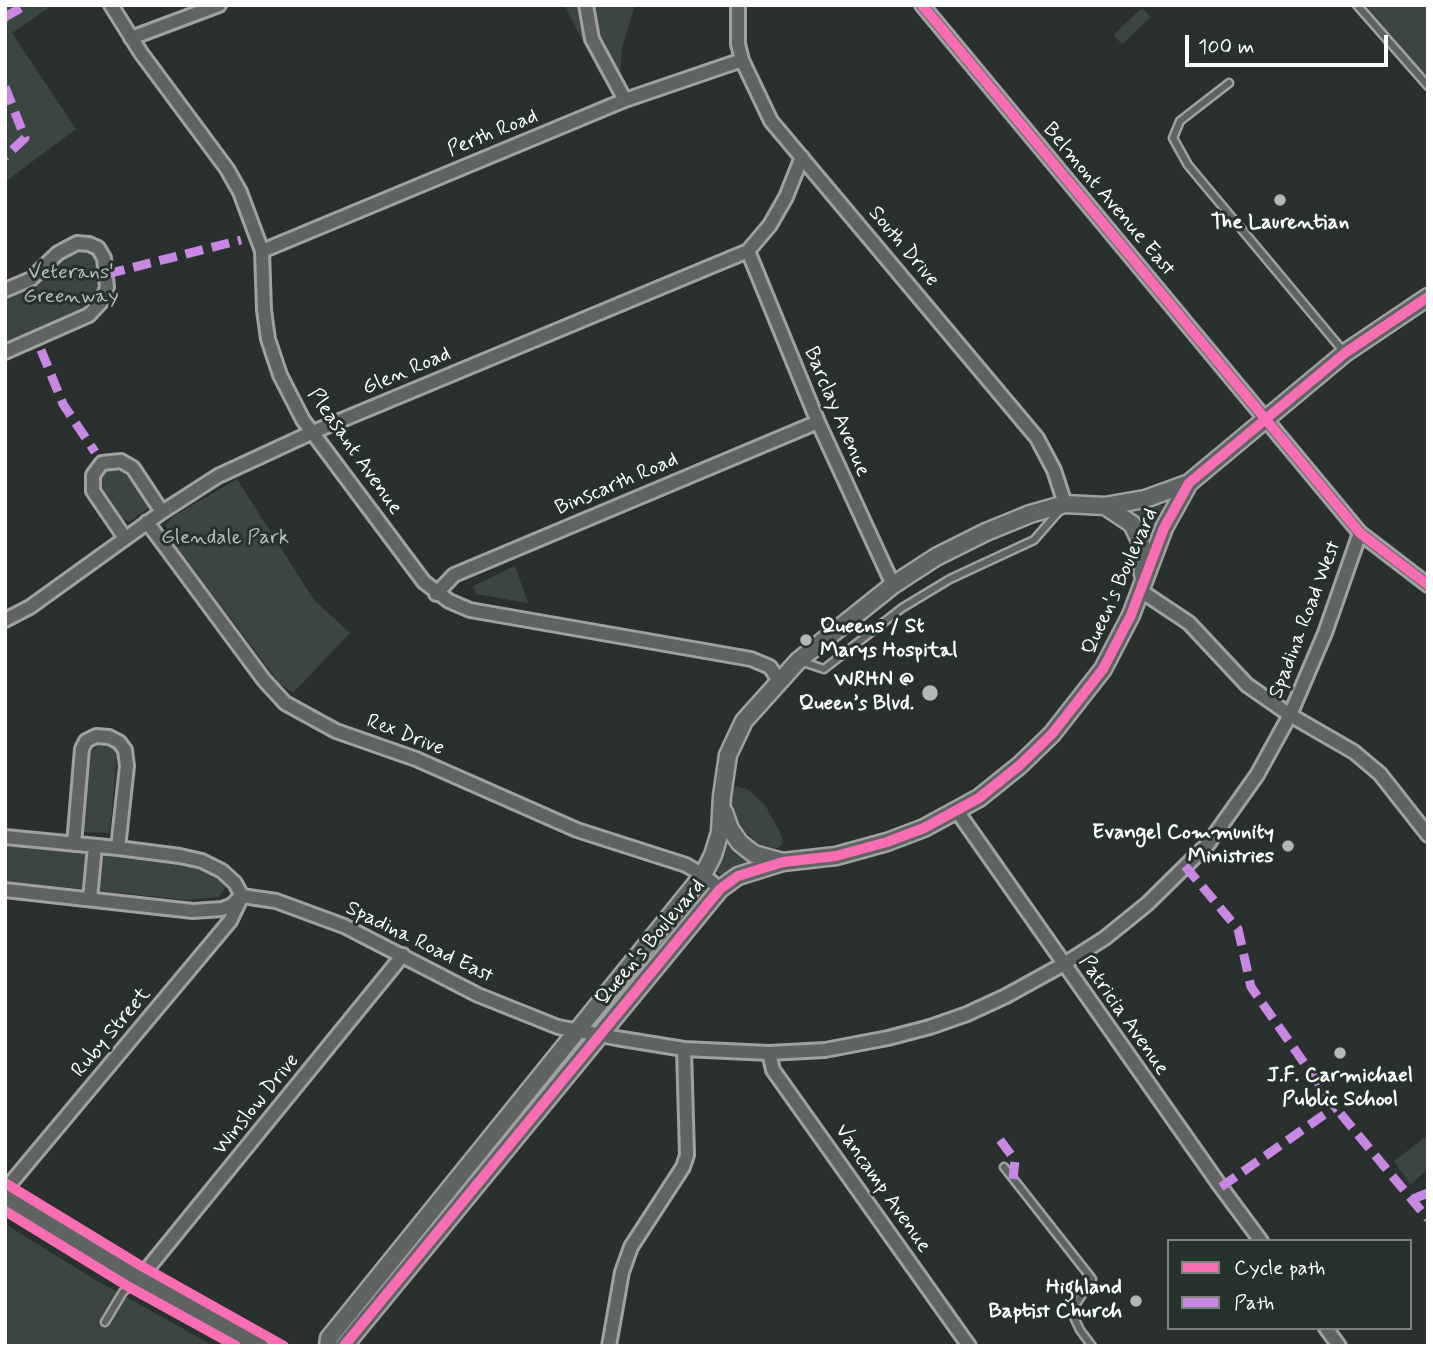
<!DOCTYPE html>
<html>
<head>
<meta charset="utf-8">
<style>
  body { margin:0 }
  #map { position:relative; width:1433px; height:1351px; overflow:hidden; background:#29302d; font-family:Mynerve,sans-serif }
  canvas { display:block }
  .frame { position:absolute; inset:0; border:7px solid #fff; pointer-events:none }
  .legend { position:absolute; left:1167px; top:1239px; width:245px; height:91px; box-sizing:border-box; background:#26332d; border:2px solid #7d8581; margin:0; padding:9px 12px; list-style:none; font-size:21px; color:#fff }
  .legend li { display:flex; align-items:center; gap:14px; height:35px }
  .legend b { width:35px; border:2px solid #7d8581 }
  .scale { position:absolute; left:1185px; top:35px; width:203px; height:32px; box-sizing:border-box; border:4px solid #fff; border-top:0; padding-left:9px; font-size:21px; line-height:24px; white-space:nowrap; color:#fff; -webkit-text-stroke:5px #26332d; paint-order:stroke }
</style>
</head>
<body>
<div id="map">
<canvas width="1433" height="1351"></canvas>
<div class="frame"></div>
<ul class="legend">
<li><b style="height:9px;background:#f96db3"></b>Cycle path</li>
<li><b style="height:9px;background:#c787e3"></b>Path</li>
</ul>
<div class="scale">100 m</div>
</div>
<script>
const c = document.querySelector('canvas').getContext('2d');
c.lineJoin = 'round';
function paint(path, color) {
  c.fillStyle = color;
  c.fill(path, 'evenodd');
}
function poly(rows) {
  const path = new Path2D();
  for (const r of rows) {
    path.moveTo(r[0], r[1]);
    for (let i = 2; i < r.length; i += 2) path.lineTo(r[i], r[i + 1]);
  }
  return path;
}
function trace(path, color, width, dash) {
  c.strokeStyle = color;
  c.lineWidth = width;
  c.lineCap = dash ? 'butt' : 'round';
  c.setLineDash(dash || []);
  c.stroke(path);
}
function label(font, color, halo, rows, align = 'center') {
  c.font = font + ' Mynerve,sans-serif';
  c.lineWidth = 6;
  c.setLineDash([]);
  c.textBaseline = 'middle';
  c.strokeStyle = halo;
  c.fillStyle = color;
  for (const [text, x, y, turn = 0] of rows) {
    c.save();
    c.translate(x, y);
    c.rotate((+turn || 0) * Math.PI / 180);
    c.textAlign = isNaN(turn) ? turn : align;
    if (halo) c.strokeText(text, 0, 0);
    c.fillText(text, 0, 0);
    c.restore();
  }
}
const green = poly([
  [5,5,53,5,12,33,76,129,5,182],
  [564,5,635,5,622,48,620,73,603,80],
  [1363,5,1428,5,1428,79],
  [1142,8,1151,17,1122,44,1113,35],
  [78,249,93,253,98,261,100,283,96,295,87,307,5,346,5,300,35,285,70,252],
  [111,468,123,471,151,506,129,522,119,516,101,487,102,474],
  [237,479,314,600,350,633,293,693,280,684,170,538,166,525,172,517],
  [1159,504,1163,506,1164,510,1149,539,1129,513],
  [515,566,528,603,476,594,473,586],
  [105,744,113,747,117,755,110,833,82,832,91,751,98,746],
  [736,786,749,790,765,805,781,834,783,843,776,849,759,845,739,825,732,814,729,801,731,791],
  [722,831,755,861,754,863,725,876,717,873,715,865],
  [5,844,187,862,221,878,226,887,219,897,187,900,5,881],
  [1428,1135,1428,1169,1410,1185,1394,1161],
  [5,1224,94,1279,214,1346,5,1346]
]);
const service = poly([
  [1357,5,1428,86],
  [1229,83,1180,121,1173,138,1188,165,1344,352],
  [800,661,824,669,902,608,950,579,1034,540,1061,509],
  [1004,1167,1092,1279,1076,1304,1073,1315,1080,1330,1092,1346],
  [105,1322,123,1292,138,1280]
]);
const minor = poly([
  [111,5,141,53,227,169,240,192,262,251,264,310,268,339,280,375,303,420,424,582,449,601,470,610,751,659,770,667,779,681],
  [586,5,592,39,625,100],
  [738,5,738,44,742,60,771,121,1037,438,1054,470,1065,504],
  [922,5,1360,533,1428,585],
  [131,38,219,5],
  [262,251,625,100,742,60],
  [748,251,818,422,893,585],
  [5,290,31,279,58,253,77,243,89,244,98,248,104,258,107,287,102,301,89,315,5,352],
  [147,522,264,680,285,703,336,731,416,759,577,830,686,865,703,875,720,889],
  [125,538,93,491,93,475,102,463,121,461,133,468,162,512],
  [1141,591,1189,623,1247,685,1290,715,1354,752,1380,774,1428,835],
  [436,594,454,575,818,422],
  [5,620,30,607,162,512,218,476,313,432,748,251,770,225,786,197,802,157],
  [957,811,1221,1187,1261,1241],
  [5,837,118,848,180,856,202,861,222,871,235,883,242,896],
  [74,844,82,749,86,741,96,736,109,737,119,742,125,750,127,766,118,848],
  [5,890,193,911,222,909,232,905,241,896],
  [242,896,276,901,344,926,478,995,558,1027,616,1038,684,1049,769,1053,825,1050,888,1038,930,1027,967,1014,1006,996,1064,964,1105,938,1147,904,1208,844,1257,775,1290,715,1325,633,1360,533],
  [90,899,95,846],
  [769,1053,773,1070,969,1346],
  [5,1190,230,921,242,896],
  [140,1278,403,955],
  [1326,1328,1339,1346],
  [609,1346,622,1272,631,1247,683,1167,687,1155,684,1049]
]);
const tertiary = poly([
  [1105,506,1132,524,1141,543,1143,575],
  [724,812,730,829,740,843,754,854,783,862],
  [5,1198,112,1263,260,1346],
  [328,1346,329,1338,703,875,713,855,720,832,722,796,728,755,744,721,798,661,893,585,936,557,986,532,1030,514,1065,504,1105,506,1145,499,1189,483],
  [344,1346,720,889,738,876,783,862,836,856,887,842,924,828,979,798,1020,765,1052,734,1103,669,1131,615,1164,528,1189,483,1345,353,1428,297]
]);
const quiet = poly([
  [5,17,26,5],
  [5,87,25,138,5,157],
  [107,274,241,240],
  [41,350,63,404,95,452],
  [1185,866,1238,929,1251,987,1335,1107,1428,1219],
  [1000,1140,1015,1160,1013,1179],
  [1221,1187,1335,1107],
  [1413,1199,1428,1193]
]);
const cycleway = poly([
  [922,5,1360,533,1428,585],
  [5,1183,138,1264,284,1346],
  [5,1211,129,1287,236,1346],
  [344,1346,720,889,738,876,783,862,836,856,887,842,924,828,979,798,1020,765,1052,734,1103,669,1131,615,1164,528,1189,483,1345,353,1428,297]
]);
const markers = [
  [1280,200,7,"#b4b7b6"],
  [806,640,7,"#b4b7b6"],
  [930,693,9,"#b4b7b6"],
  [1288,846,7,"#b4b7b6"],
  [1340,1053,7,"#b4b7b6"],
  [1136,1301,7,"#b4b7b6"]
];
const streetNames = [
  ["Perth Road",493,134,-22],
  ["Belmont Avenue East",1108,200,50],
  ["South Drive",903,247,50],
  ["Glen Road",407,372,-23],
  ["Barclay Avenue",836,412,67],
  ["Pleasant Avenue",354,452,55],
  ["Binscarth Road",617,485,-23],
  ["Queen's Boulevard",1121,582,-66],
  ["Spadina Road West",1306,620,-69],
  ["Rex Drive",405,736,21],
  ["Spadina Road East",419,943,26],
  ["Queen's Boulevard",651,943,-50],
  ["Patricia Avenue",1123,1016,55],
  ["Ruby Street",112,1033,-50],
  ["Winslow Drive",257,1105,-51],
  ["Vancamp Avenue",882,1189,55]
];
const poiNames = [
  ["The Laurentian",1280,224,"center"],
  ["Queens / St",820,628,"left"],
  ["Marys Hospital",820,652,"left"],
  ["WRHN @",914,681],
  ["Queen’s Blvd.",914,705],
  ["Evangel Community",1274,834],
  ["Ministries",1274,858],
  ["J.F. Carmichael",1340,1077,"center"],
  ["Public School",1340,1101,"center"],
  ["Highland",1122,1289],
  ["Baptist Church",1122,1313]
];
const parkNames = [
  ["Veterans'",71,274],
  ["Greenway",71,298],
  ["Glendale Park",225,539]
];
paint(green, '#3b4641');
trace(service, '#9fa2a0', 11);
trace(minor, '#9fa2a0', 18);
trace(tertiary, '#9fa2a0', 21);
trace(service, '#5f6362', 6);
trace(minor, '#5f6362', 12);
trace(tertiary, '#5f6362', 16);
trace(quiet, '#c787e3', 9, [18, 9]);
trace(cycleway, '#f96db3', 10);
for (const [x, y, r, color] of markers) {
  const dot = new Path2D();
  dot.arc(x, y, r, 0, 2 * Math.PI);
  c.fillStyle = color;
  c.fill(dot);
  trace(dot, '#26332d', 2.5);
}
label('21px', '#fff', '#26332d', streetNames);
label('bold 21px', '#fff', '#26332d', poiNames, 'right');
label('21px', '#bbbfbe', '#26332d', parkNames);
</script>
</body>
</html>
